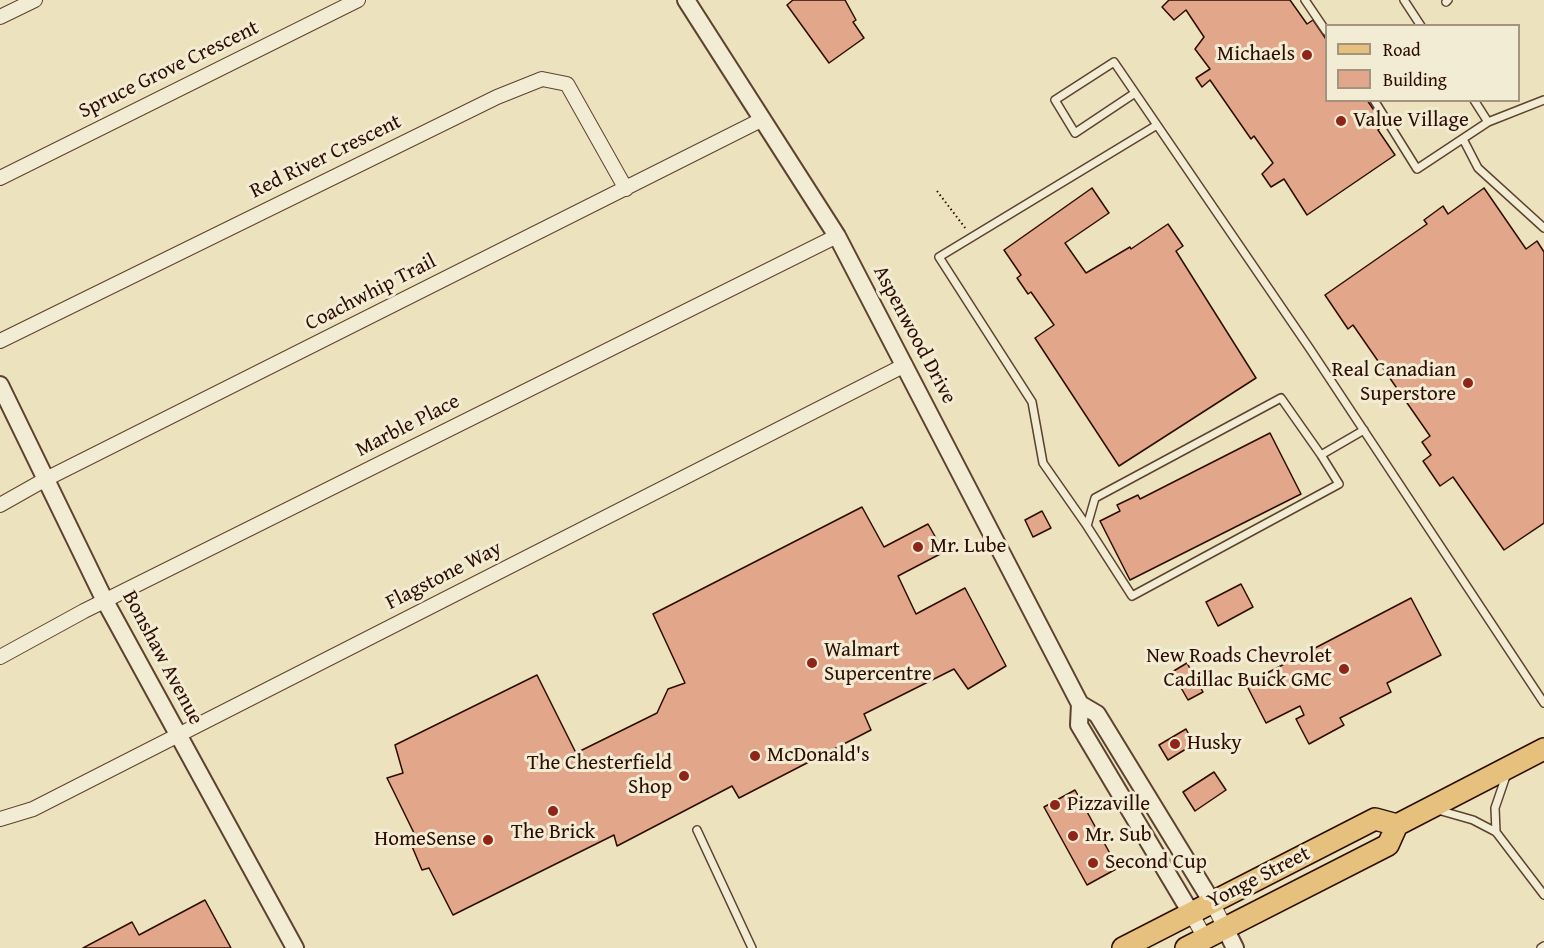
<!DOCTYPE html>
<html>
<head>
<meta charset="utf-8">
<style>
  body { margin:0 }
  #map { position:relative; width:1544px; height:948px; overflow:hidden; background:#ece2bd; font-family:"Gentium Book Plus",serif }
  canvas { display:block }
  .legend { position:absolute; left:1325px; top:24px; width:195px; height:78px; box-sizing:border-box; background:#f3ecd4; border:2px solid #a4937f; margin:0; padding:8px 10px; list-style:none; font-size:18px; color:#2d0d00 }
  .legend li { display:flex; align-items:center; gap:12px; height:30px }
  .legend b { width:30px; border:2px solid #a4937f }
</style>
</head>
<body>
<div id="map">
<canvas width="1544" height="948"></canvas>
<ul class="legend">
<li><b style="height:8px;background:#e6c17e"></b>Road</li>
<li><b style="height:16px;background:#e2a68b"></b>Building</li>
</ul>
</div>
<script>
const c = document.querySelector('canvas').getContext('2d');
c.lineJoin = 'round';
function paint(path, color) {
  c.fillStyle = color;
  c.fill(path, 'evenodd');
}
function poly(rows) {
  const path = new Path2D();
  for (const r of rows) {
    path.moveTo(r[0], r[1]);
    for (let i = 2; i < r.length; i += 2) path.lineTo(r[i], r[i + 1]);
  }
  return path;
}
function trace(path, color, width, dash) {
  c.strokeStyle = color;
  c.lineWidth = width;
  c.lineCap = dash ? 'butt' : 'round';
  c.setLineDash(dash || []);
  c.stroke(path);
}
function label(font, color, halo, rows, align = 'center') {
  c.font = font + ' "Gentium Book Plus",serif';
  c.lineWidth = 6;
  c.setLineDash([]);
  c.textBaseline = 'middle';
  c.strokeStyle = halo;
  c.fillStyle = color;
  for (const [text, x, y, turn = 0] of rows) {
    c.save();
    c.translate(x, y);
    c.rotate((+turn || 0) * Math.PI / 180);
    c.textAlign = isNaN(turn) ? turn : align;
    if (halo) c.strokeText(text, 0, 0);
    c.fillText(text, 0, 0);
    c.restore();
  }
}
const building = poly([
  [793,0,845,0,856,20,853,22,864,38,829,63,787,5,793,0],
  [1169,0,1290,0,1307,24,1313,20,1326,39,1326,100,1367,100,1384,125,1378,130,1395,155,1307,215,1284,179,1271,187,1262,174,1273,163,1254,136,1251,139,1210,80,1202,87,1196,78,1210,69,1195,49,1204,37,1186,10,1174,20,1162,7,1169,0],
  [1092,188,1109,213,1065,243,1086,273,1130,247,1131,249,1168,224,1183,246,1176,251,1256,378,1119,466,1035,338,1054,325,1031,292,1028,294,1017,278,1021,275,1004,250,1092,188],
  [1484,188,1526,249,1537,241,1544,252,1544,523,1504,550,1453,477,1440,486,1423,461,1431,455,1422,442,1430,436,1353,325,1348,329,1325,295,1427,224,1424,220,1443,206,1448,214,1484,188],
  [1270,433,1301,494,1130,580,1100,521,1120,511,1117,505,1138,495,1140,499,1270,433],
  [862,507,884,547,928,524,944,552,898,576,916,614,965,588,1006,666,968,689,954,669,864,714,871,730,739,798,732,786,617,846,614,835,453,915,429,868,422,870,408,837,414,833,387,778,403,773,395,745,537,675,576,753,657,713,668,689,685,683,653,614,862,507],
  [1042,511,1051,528,1033,537,1025,520,1042,511],
  [1241,584,1253,607,1218,626,1206,602,1241,584],
  [1411,598,1441,655,1387,683,1391,692,1340,718,1344,725,1309,744,1296,719,1304,715,1300,706,1266,723,1246,684,1411,598],
  [1187,663,1203,692,1188,700,1172,672,1187,663],
  [1186,729,1194,744,1168,760,1159,745,1186,729],
  [1214,772,1226,790,1195,811,1183,792,1214,772],
  [1075,790,1118,868,1087,885,1044,807,1075,790],
  [205,900,231,948,83,948,132,922,139,935,205,900]
]);
const path = poly([
  [937,191,966,229]
]);
const service = poly([
  [1305,0,1326,31],
  [1404,0,1421,26],
  [1446,2,1448,0],
  [1135,93,1075,133,1055,100,1114,62,1310,349,1544,703],
  [1374,100,1417,169,1488,122,1544,100],
  [1474,100,1488,122],
  [1463,139,1478,168,1544,228],
  [1321,455,1339,484,1132,596,1087,526,1095,498,1281,398,1321,455,1364,430],
  [1087,526,1043,463,1032,402,939,257,1157,125],
  [1438,810,1473,820,1496,832,1544,895],
  [697,830,752,948],
  [1496,832,1495,808,1507,773],
  [1541,948,1544,946]
]);
const minor = poly([
  [0,17,35,0],
  [0,178,358,0],
  [0,341,497,97,542,79,567,84,626,189],
  [0,505,46,479,761,120],
  [0,657,84,611,837,236],
  [0,819,33,809,905,365],
  [1212,902,1225,928],
  [1191,913,1205,938]
]);
const tertiary = poly([
  [686,0,837,236,1080,704,1079,725,1191,913],
  [0,385,105,601,295,948],
  [1080,704,1097,714,1212,902],
  [1225,928,1235,948]
]);
const primary = poly([
  [1123,948,1375,819,1397,825],
  [1186,948,1388,845,1397,825,1544,749]
]);
const markers = [
  [1307,55,6,"#8f2418"],
  [1341,121,6,"#8f2418"],
  [1468,383,6,"#8f2418"],
  [918,547,6,"#8f2418"],
  [812,663,6,"#8f2418"],
  [1344,669,6,"#8f2418"],
  [1175,744,6,"#8f2418"],
  [755,756,6,"#8f2418"],
  [684,776,6,"#8f2418"],
  [1055,805,6,"#8f2418"],
  [553,811,6,"#8f2418"],
  [1073,836,6,"#8f2418"],
  [488,840,6,"#8f2418"],
  [1093,863,6,"#8f2418"]
];
const poiNames = [
  ["Michaels",1295,55,"right"],
  ["Value Village",1353,121],
  ["Real Canadian",1456,371,"right"],
  ["Superstore",1456,395,"right"],
  ["Mr. Lube",930,547],
  ["Walmart",824,651],
  ["Supercentre",824,675],
  ["New Roads Chevrolet",1332,657,"right"],
  ["Cadillac Buick GMC",1332,681,"right"],
  ["Husky",1187,744],
  ["McDonald's",767,756],
  ["The Chesterfield",672,764,"right"],
  ["Shop",672,788,"right"],
  ["Pizzaville",1067,805],
  ["The Brick",553,833,"center"],
  ["Mr. Sub",1085,836],
  ["HomeSense",476,840,"right"],
  ["Second Cup",1105,863]
];
const streetNames = [
  ["Spruce Grove Crescent",169,70,-26],
  ["Red River Crescent",326,157,-26],
  ["Coachwhip Trail",371,293,-27],
  ["Aspenwood Drive",914,335,62],
  ["Marble Place",408,426,-27],
  ["Flagstone Way",444,576,-27],
  ["Bonshaw Avenue",162,658,62],
  ["Yonge Street",1259,878,-27]
];
paint(building, '#e2a68b');
trace(building, '#2d0d00', 1.5);
trace(service, '#5d422f', 10);
trace(minor, '#5d422f', 16);
trace(tertiary, '#5d422f', 20);
trace(primary, '#2d0d00', 24);
trace(path, '#2d0d00', 2, [1.5, 3]);
trace(service, '#f3ecd4', 7);
trace(minor, '#f3ecd4', 14);
trace(tertiary, '#f3ecd4', 16);
trace(primary, '#e6c17e', 21);
for (const [x, y, r, color] of markers) {
  const dot = new Path2D();
  dot.arc(x, y, r, 0, 2 * Math.PI);
  c.fillStyle = color;
  c.fill(dot);
  trace(dot, '#f3ecd4', 2);
}
label('21px', '#2d0d00', '#f3ecd4', poiNames, 'left');
label('21px', '#2d0d00', '#f3ecd4', streetNames);
</script>
</body>
</html>
